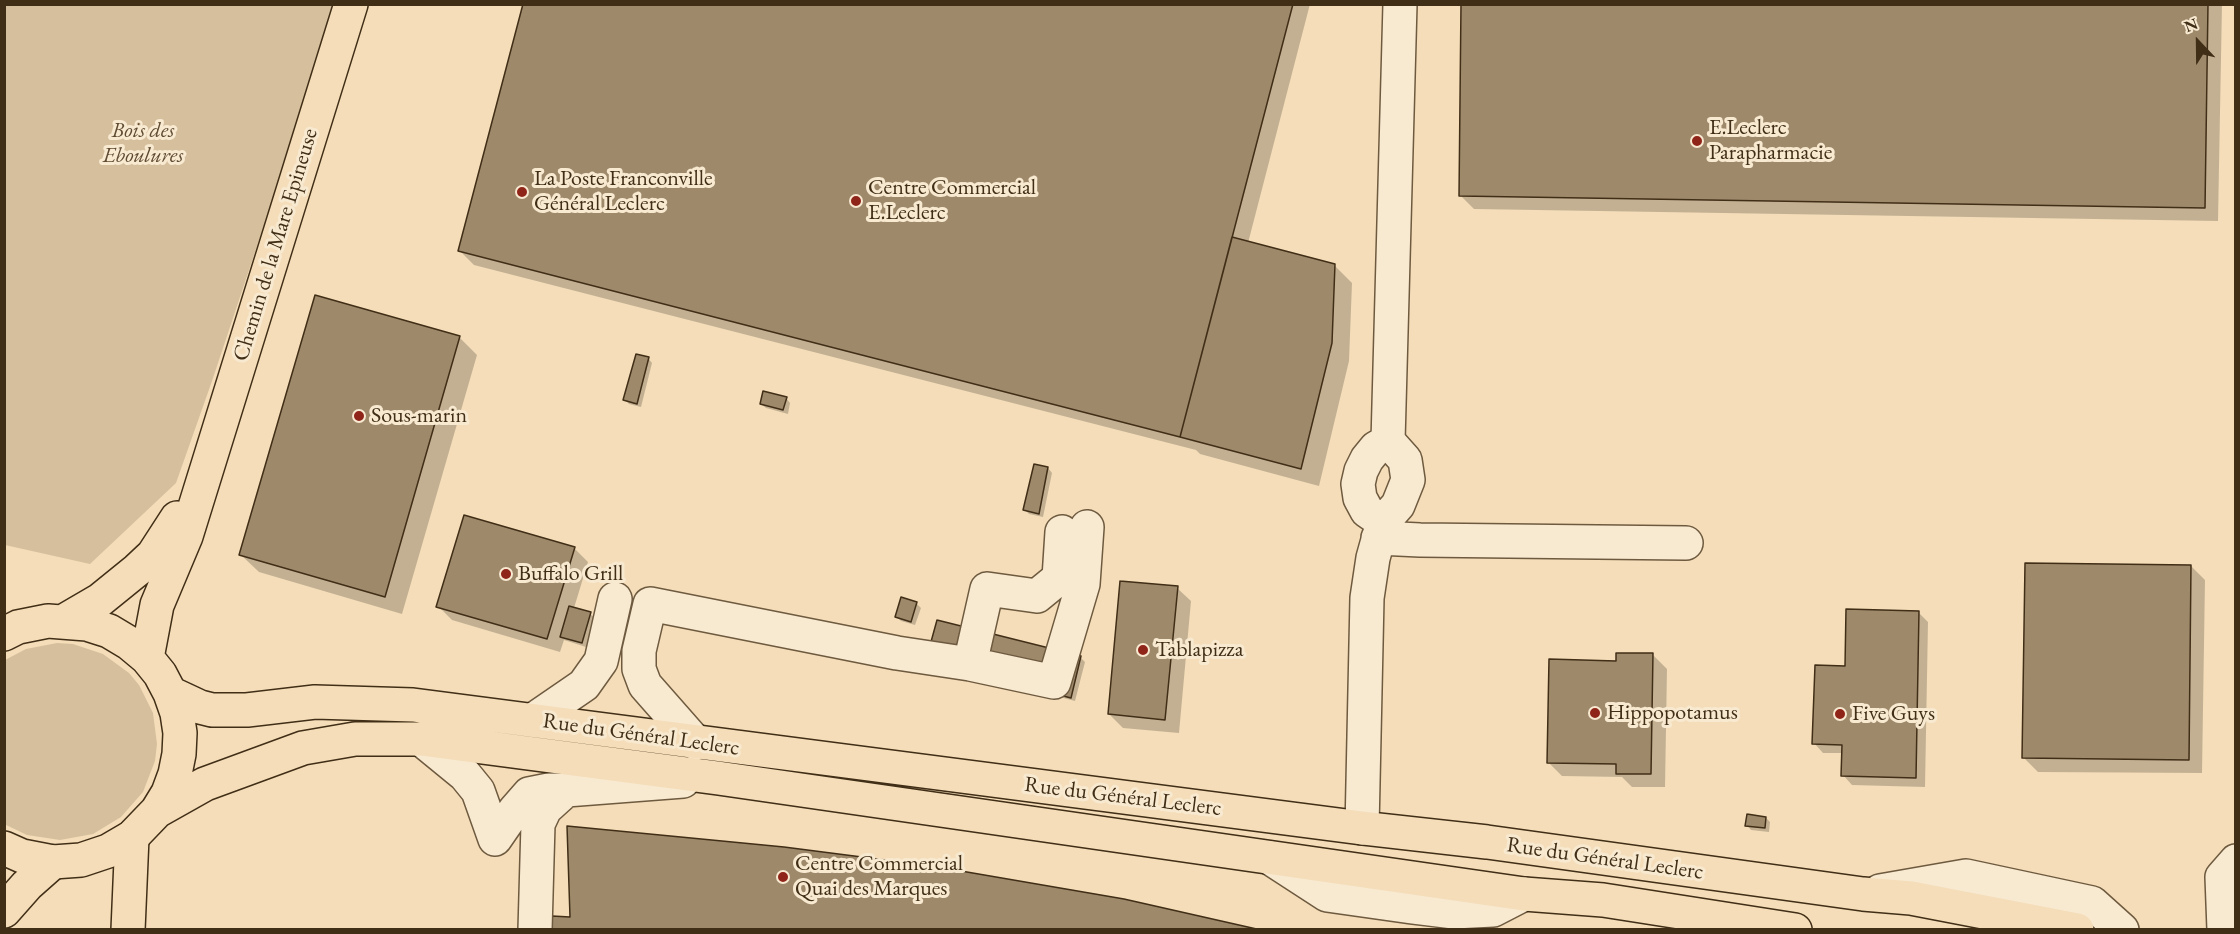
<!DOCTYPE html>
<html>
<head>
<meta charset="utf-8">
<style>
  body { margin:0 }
  #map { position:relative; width:2240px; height:934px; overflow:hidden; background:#f4ddb8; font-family:"EB Garamond",serif }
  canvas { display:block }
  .frame { position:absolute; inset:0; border:6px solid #412e17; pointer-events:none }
  .north { position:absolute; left:2168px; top:12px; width:60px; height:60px; -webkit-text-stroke:4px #f8e9d1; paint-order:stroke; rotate:338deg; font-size:16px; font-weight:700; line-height:24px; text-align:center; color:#412e17 }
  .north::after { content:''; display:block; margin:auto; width:21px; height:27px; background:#412e17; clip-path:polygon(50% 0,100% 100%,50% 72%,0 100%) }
</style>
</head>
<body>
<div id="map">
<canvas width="2240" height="934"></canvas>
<div class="frame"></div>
<div class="north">N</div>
</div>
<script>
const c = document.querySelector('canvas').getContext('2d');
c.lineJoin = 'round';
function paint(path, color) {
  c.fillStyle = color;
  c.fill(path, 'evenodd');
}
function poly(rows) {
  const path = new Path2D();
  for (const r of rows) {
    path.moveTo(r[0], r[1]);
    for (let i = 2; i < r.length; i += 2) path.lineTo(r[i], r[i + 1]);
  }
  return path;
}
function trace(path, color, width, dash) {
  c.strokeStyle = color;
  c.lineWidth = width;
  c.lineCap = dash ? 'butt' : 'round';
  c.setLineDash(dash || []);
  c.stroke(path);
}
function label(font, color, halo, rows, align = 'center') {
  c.font = font + ' "EB Garamond",serif';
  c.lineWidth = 6;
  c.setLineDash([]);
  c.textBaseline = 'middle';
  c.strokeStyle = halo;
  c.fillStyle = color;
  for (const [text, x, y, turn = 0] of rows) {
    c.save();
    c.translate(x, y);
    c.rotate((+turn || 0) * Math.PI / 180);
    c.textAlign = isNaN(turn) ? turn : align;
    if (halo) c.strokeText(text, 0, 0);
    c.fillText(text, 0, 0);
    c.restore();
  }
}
const green = poly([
  [5,5,334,5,310,87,212,381,176,483,90,564,5,545],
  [57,643,73,644,103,654,129,673,139,685,153,713,157,744,155,761,143,792,121,817,93,834,60,840,27,835,4,824,5,660,26,649]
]);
const shadow = poly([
  [524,4,1310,4,1248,243,1334,265,1352,283,1349,361,1319,486,1200,454,1196,450,474,265,460,251],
  [1463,4,2222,4,2218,221,1474,209,1460,195],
  [316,296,460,338,477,355,402,614,259,572,241,555],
  [648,358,652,363,641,407,629,404,625,400],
  [786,398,790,403,788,414,766,408,761,404],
  [1048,468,1052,473,1043,517,1029,514,1025,510],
  [574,548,588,562,574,608,590,614,595,618,586,647,564,640,560,652,452,620,438,606],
  [2191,566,2205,580,2202,773,2038,772,2024,758],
  [1177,588,1191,601,1179,733,1123,728,1109,714],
  [916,603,921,608,915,625,901,621,897,617],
  [1918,612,1928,622,1925,787,1852,785,1843,775,1844,753,1823,753,1814,743,1846,667],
  [1653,655,1667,669,1665,787,1632,787,1622,777,1562,776,1548,762,1618,662],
  [1080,657,1085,662,1075,701,932,664],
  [1766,818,1770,822,1769,832,1751,830,1747,825]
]);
const building = poly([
  [523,4,1293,4,1180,437,458,251,523,4],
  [1461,4,2208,4,2205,208,1459,196,1461,4],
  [1232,237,1335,264,1332,343,1301,469,1180,437,1232,237],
  [315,295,460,336,385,597,239,555,315,295],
  [636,354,649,357,637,404,623,400,636,354],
  [763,391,787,397,783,410,760,404,763,391],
  [1034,464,1048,467,1039,514,1023,510,1034,464],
  [464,515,575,547,547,639,436,607,464,515],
  [2025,563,2191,565,2189,760,2022,758,2025,563],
  [1120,581,1178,586,1165,720,1108,714,1120,581],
  [901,597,917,602,911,622,895,617,901,597],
  [569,606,591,612,582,643,560,637,569,606],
  [1846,609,1919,611,1916,778,1841,776,1842,745,1812,744,1815,665,1845,666,1846,609],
  [937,620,1081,656,1071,698,926,660,937,620],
  [1616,653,1653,653,1651,774,1616,774,1616,764,1547,763,1549,659,1616,661,1616,653],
  [1747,814,1766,817,1765,828,1745,826,1747,814],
  [567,826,784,847,932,866,1124,899,1261,930,552,930,552,916,570,917,567,826]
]);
const minor = poly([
  [1383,522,1367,511,1360,498,1358,484,1361,471,1367,459,1376,448,1388,441],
  [1378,538,1420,540,1686,543],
  [970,664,1054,682,1083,584,1087,527],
  [533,720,584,685,601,661,615,599],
  [421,739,465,775,478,791,495,839,515,810,529,794,549,790,564,790],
  [696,743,645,685,639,669,639,651,650,604,897,653,970,664,987,589,1037,596,1059,578,1062,532],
  [1362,828,1367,598,1373,558,1383,522,1398,505,1408,480,1405,460,1388,441,1400,4],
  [1270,858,1327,895,1412,907,1454,912,1493,910,1524,894],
  [1880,891,1966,876,2092,903,2122,930],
  [535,930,538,824,545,809,566,790,683,781],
  [2224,930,2222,877,2236,861]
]);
const major = poly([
  [64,621,100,600,137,570,153,555,177,518],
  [4,634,18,627,48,621,87,624,109,631,129,643,147,658,160,674,170,693,177,713,180,733,179,754,175,774,168,793,157,811,132,837,108,851,81,860,53,862,22,856,4,848],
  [147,658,157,605,186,536,351,4],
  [170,693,200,707,212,710,247,710,315,702,413,705,1362,828,1487,842,1863,894,1911,898,2077,930],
  [157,811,205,784,303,748,355,739,421,739,718,778,1524,894,1603,900,1795,930]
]);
const highway = poly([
  [4,911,27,885,53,862],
  [128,930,132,837]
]);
const markers = [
  [1697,141,6,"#8f2418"],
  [522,192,6,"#8f2418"],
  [856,201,6,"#8f2418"],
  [359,416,6,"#8f2418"],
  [506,574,6,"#8f2418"],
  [1143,650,6,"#8f2418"],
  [1595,713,6,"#8f2418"],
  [1840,714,6,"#8f2418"],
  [783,877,6,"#8f2418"]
];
const poiNames = [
  ["E.Leclerc",1709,128],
  ["Parapharmacie",1709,153],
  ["La Poste Franconville",534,179],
  ["Général Leclerc",534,204],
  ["Centre Commercial",868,188],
  ["E.Leclerc",868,213],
  ["Sous-marin",371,416],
  ["Buffalo Grill",518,574],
  ["Tablapizza",1155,650],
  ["Hippopotamus",1607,713],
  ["Five Guys",1852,714],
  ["Centre Commercial",795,864],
  ["Quai des Marques",795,889]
];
const parkNames = [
  ["Bois des",143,131],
  ["Eboulures",143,156]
];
const streetNames = [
  ["Chemin de la Mare Epineuse",276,245,-73],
  ["Rue du Général Leclerc",641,735,8],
  ["Rue du Général Leclerc",1123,797,7],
  ["Rue du Général Leclerc",1605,859,8]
];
paint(green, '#d6bf9d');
paint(shadow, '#0003');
paint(building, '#9e896b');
trace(building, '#412e17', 1.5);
trace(minor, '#6e5a3f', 36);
trace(major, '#412e17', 36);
trace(highway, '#412e17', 36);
trace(minor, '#f8e9d1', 33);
trace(major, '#f4ddb8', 33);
trace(highway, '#f4ddb8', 33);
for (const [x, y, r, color] of markers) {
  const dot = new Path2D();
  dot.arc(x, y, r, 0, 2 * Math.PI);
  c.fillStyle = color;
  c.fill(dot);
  trace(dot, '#f8e9d1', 2);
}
label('22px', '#412e17', '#f8e9d1', poiNames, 'left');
label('italic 22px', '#5f4b32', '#f8e9d1', parkNames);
label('22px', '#412e17', '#f8e9d1', streetNames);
</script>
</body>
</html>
